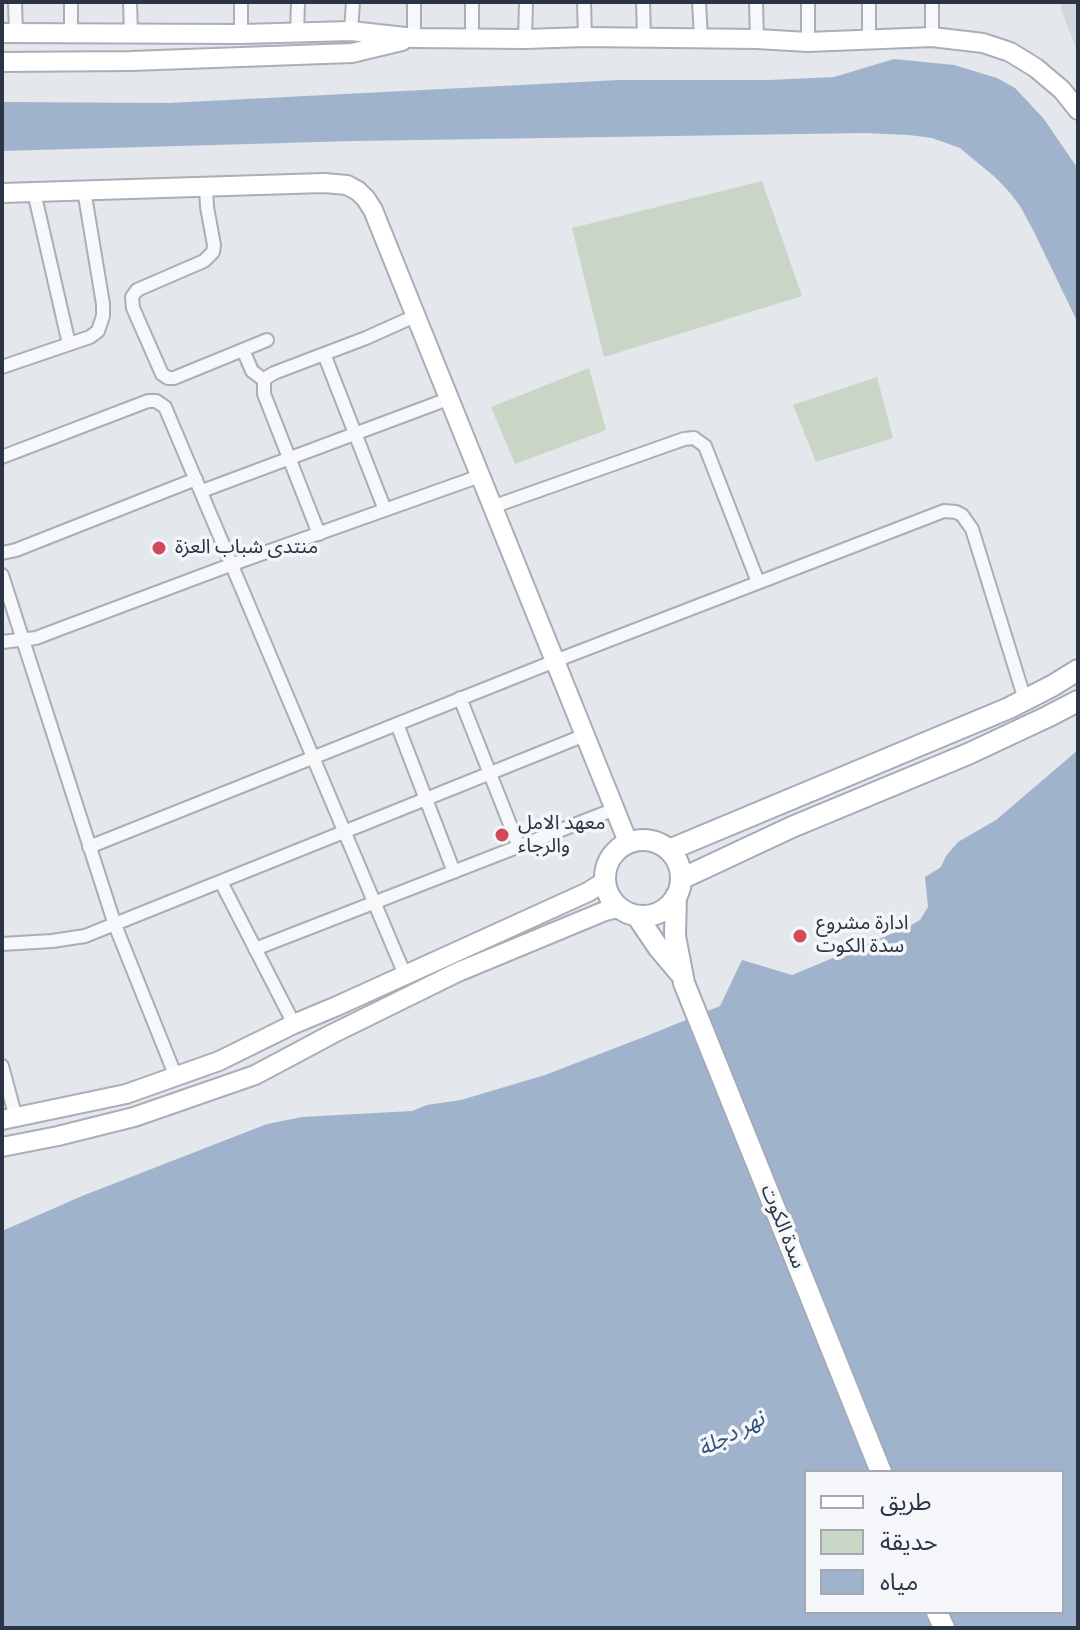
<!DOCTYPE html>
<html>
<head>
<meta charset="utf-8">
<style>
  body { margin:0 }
  #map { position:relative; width:1080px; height:1630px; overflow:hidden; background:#e4e7ec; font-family:"Titillium Web","Noto Sans Arabic",sans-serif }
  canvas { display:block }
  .frame { position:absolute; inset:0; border:4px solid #2b3445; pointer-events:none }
  .legend { position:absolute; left:804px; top:1470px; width:260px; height:144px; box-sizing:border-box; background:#f4f6f9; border:2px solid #a4a8b1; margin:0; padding:10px 14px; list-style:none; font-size:24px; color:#2b3445 }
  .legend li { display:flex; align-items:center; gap:16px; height:40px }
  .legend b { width:40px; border:2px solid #a4a8b1 }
</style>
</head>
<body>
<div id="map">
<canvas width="1080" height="1630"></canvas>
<div class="frame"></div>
<ul class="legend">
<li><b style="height:10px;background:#fff"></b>طريق</li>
<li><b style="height:22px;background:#c9d6c5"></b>حديقة</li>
<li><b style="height:22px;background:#9fb4cc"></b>مياه</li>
</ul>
</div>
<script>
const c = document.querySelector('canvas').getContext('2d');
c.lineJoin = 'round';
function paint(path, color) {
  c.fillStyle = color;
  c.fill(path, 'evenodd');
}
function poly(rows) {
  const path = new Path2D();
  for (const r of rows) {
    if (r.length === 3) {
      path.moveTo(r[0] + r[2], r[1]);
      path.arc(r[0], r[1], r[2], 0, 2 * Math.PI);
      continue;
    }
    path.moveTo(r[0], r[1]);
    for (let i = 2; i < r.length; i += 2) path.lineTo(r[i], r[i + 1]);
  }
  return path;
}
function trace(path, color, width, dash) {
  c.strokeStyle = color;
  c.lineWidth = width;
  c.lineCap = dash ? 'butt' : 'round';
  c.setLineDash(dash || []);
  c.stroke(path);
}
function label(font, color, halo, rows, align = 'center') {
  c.font = font + ' "Titillium Web","Noto Sans Arabic",sans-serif';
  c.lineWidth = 7;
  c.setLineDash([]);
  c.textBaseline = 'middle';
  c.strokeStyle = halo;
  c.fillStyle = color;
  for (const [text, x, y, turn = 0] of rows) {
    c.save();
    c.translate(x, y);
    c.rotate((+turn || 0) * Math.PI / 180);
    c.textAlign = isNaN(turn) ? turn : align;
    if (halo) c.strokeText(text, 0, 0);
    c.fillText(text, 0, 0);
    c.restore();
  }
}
const built = poly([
  [1061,2,1078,2,1078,53,1061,9]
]);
const green = poly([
  [762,181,802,296,604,357,572,228],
  [589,368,606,430,515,464,491,407],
  [877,377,893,438,816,462,793,405]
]);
const water = poly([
  [894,59,954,65,997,78,1015,88,1044,119,1078,169,1078,323,1033,230,1020,206,1010,193,996,178,960,148,932,138,909,135,865,133,354,141,2,151,2,102,168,103,619,80,768,80,834,77],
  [1078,750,1078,1628,2,1628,2,1231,82,1196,267,1124,302,1117,412,1111,427,1105,461,1100,545,1075,649,1035,720,1006,742,960,792,975,908,927,920,920,928,907,925,877,941,867,946,856,958,842,996,820],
  [806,1472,1062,1472,1062,1612,806,1612]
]);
const street = poly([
  [15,2,16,33],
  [71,2,71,33],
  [130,2,131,33],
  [472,2,472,39],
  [584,2,585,37],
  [643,2,644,37],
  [699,2,701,39],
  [756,2,757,39],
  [869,2,869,39],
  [351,31,353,2],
  [297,33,298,2],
  [241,34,241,2],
  [932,37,932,2],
  [414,38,414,2],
  [525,39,526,2],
  [808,42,808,2],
  [206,187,207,207,214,245,213,252,204,261,137,290,132,297,133,308,162,374,168,378,174,378,267,340],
  [34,192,69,344],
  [243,350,252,371,264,380],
  [324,354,385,510],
  [2,367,90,337,98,331,103,316,103,304,84,190],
  [2,457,148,401,156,401,165,407,405,975],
  [202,491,448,399],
  [492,507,684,439,694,438,705,446,758,582],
  [319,534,264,394,264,379,274,373,366,338,415,316],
  [2,553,16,550,196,479],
  [2,575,115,925,176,1077],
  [2,642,36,638,49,633,233,564,480,476],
  [460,698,519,847],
  [397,724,454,872],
  [89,847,555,661,944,511,956,512,962,515,972,529,1025,700],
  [221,882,294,1024],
  [2,944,52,941,85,936,585,735],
  [255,949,615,809],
  [2,1066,16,1118]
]);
const secondary = poly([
  [2,33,241,34,351,31,414,38,525,39,585,37,757,39,808,42,932,37,983,43,1010,52,1036,68,1062,90,1078,110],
  [2,62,131,61,352,53,402,41],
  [2,193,324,183,347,185,358,191,366,199,373,210,628,842],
  [2,1120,126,1094,219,1061,294,1024,337,1006,588,892,604,882],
  [2,1147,58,1136,134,1117,255,1075,332,1034,458,972,605,911,618,908]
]);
const primary = poly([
  [643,878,38],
  [669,850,1009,708,1052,686,1078,670],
  [681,879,792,827,968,754,1047,717,1078,701],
  [676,896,675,936,684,983,881,1472],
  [637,916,658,947,679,972],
  [937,1612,944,1628]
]);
const markers = [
  [159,548,8,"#d1495b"],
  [502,835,8,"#d1495b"],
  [800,936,8,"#d1495b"]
];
const poiNames = [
  ["منتدى شباب العزة",175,548],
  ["معهد الامل",518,824],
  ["والرجاء",518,847],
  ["ادارة مشروع",816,924],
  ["سدة الكوت",816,947]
];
const streetNames = [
  ["سدة الكوت",782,1227,68]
];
const waterNames = [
  ["نهر دجلة",732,1435,-28]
];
paint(built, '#d2d6de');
paint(green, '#c9d6c5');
paint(water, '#9fb4cc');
trace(street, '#a9aeb7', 16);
trace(secondary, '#a9aeb7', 22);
trace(primary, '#a3abb8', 24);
trace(street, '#f7f8fa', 12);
trace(secondary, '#fff', 18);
trace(primary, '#fff', 20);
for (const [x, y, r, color] of markers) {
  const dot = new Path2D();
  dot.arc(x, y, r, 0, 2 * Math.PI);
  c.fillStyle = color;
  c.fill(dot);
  trace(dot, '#f4f6f9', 3);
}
label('20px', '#2b3445', '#f4f6f9', poiNames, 'left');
label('20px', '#2b3445', '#f4f6f9', streetNames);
label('italic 22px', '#34527a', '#f4f6f9', waterNames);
</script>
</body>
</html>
